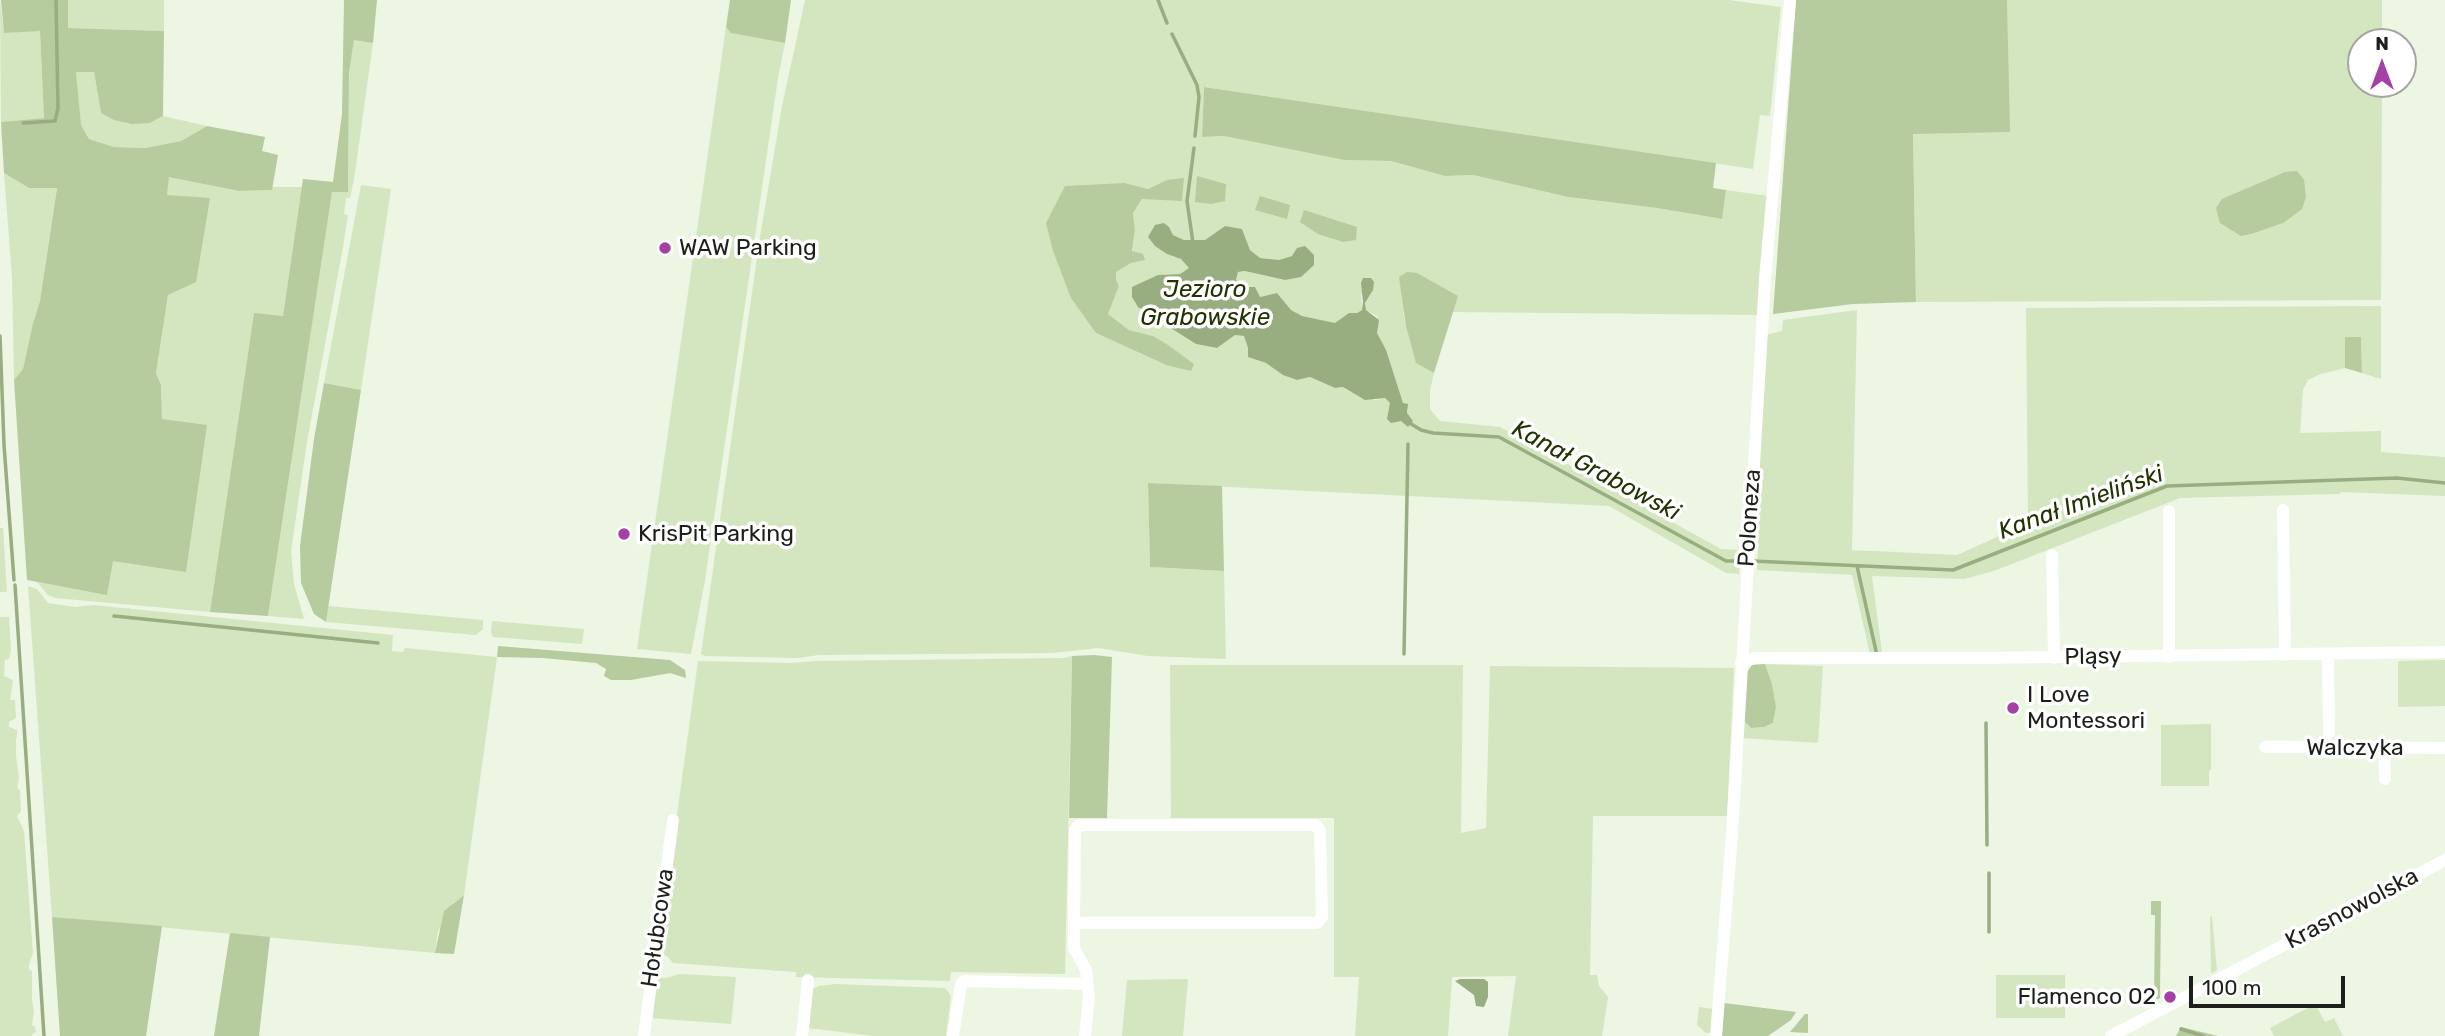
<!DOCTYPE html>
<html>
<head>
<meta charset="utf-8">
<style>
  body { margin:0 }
  #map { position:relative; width:2445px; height:1036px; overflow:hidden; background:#edf5e3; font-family:Rubik,sans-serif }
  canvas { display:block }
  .north { position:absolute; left:2347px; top:28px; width:70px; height:70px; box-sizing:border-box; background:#fff; border:2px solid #a5a6a3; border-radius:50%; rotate:0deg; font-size:19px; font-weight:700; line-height:28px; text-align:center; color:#1d201a }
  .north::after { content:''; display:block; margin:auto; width:24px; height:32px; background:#a440a6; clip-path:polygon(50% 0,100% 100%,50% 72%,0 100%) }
  .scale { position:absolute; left:2189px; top:976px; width:156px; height:32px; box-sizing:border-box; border:4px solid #1d201a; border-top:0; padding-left:9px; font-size:21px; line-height:24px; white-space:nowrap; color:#1d201a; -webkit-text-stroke:5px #fff; paint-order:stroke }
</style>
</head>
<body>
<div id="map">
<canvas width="2445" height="1036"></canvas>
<div class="north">N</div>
<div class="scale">100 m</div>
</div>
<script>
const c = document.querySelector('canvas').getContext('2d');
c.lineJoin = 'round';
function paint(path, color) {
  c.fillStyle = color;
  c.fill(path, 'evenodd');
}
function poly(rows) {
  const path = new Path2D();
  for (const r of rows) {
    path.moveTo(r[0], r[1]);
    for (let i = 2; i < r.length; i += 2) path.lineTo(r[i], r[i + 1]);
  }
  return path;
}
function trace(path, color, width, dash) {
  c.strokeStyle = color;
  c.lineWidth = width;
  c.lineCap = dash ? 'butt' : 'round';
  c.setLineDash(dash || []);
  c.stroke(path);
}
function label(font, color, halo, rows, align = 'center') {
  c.font = font + ' Rubik,sans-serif';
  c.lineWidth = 7;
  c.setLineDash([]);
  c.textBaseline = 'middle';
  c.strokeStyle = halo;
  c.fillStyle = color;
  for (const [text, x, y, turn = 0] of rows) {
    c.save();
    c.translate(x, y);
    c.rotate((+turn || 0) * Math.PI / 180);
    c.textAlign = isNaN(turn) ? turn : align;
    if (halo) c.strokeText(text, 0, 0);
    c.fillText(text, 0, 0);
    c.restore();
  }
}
const green = poly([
  [0,0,4,33,40,30,44,118,1,122],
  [68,0,164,0,164,31,68,28],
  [805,0,1729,0,1781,7,1770,116,1760,115,1753,169,1204,87,1202,137,1224,136,1344,160,1391,161,1445,176,1473,175,1568,197,1657,208,1721,219,1726,190,1768,196,1759,315,1453,312,1457,295,1403,312,1416,362,1434,373,1430,390,1430,409,1440,421,1500,427,1721,549,1740,550,1739,574,1726,573,1609,506,1148,483,1150,567,1224,571,1226,659,1148,656,1098,648,1053,653,819,655,797,658,705,656,701,654,759,243,782,106],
  [1167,180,1142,199,1133,213,1135,230,1131,263,1116,272,1116,280,1119,286,1108,314,1129,330,1153,336,1194,364,1166,365,1096,333,1053,251,1125,183,1148,189],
  [1225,226,1242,229,1250,250,1260,258,1279,260,1292,256,1284,280,1246,271,1238,272,1236,280,1243,287,1260,297,1277,293,1291,310,1302,316,1336,324,1362,310,1361,294,1373,290,1365,303,1366,310,1378,317,1377,333,1403,404,1407,404,1408,427,1390,408,1390,403,1385,398,1375,400,1351,392,1343,387,1335,388,1310,377,1297,380,1266,363,1248,357,1248,348,1244,336,1235,335,1217,348,1196,344,1169,325,1158,275,1180,274,1190,268,1182,259,1167,254,1169,227,1173,235,1184,240,1205,240],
  [2007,0,2382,0,2382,42,2361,42,2361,84,2382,84,2381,300,1916,302,1913,133,2009,132],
  [726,27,732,33,785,43,778,78,705,580,691,654,637,649],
  [354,39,373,43,354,179,350,198,346,198,344,214,348,215,343,247,307,442,291,551,294,584,304,619,268,616,332,191,348,192,349,73],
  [75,72,94,72,101,113,150,123,163,116,207,126,181,141,145,148,114,147,89,139,81,125],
  [4,173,29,188,57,187,40,301,33,323,23,369,14,380,12,278],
  [169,176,239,191,272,190,272,187,302,187,283,316,254,314,210,612,55,598,48,595,37,582,107,594,112,561,207,426,162,419,161,385,156,373,168,295,210,199,166,195],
  [361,185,391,189,361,390,324,383],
  [2381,306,2381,379,2362,373,2361,337,2345,337,2345,368,2321,374,2308,380,2303,390,2300,433,2381,431,2381,452,2445,457,2445,496,2341,492,2340,494,2180,498,1994,571,1964,579,1872,576,1882,653,1870,654,1852,575,1757,570,1758,548,1753,547,1766,335,1782,331,1783,320,1857,310,1852,550,1957,555,2028,523,2026,308],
  [0,528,3,528,7,592,0,592],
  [28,586,37,589,48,603,75,607,93,605,393,635,392,651,403,652,405,648,497,657,464,895,453,903,438,931,435,953,52,917],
  [328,606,483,620,483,629,476,635,326,622],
  [0,617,9,617,11,650,9,659,5,660,4,676,13,680,10,700,15,700,16,718,9,722,9,727,17,730,17,737,16,738,16,756,19,778,17,788,20,790,21,811,17,816,24,831,33,953,29,965,29,970,32,971,32,1000,34,1011,32,1025,35,1027,36,1032,33,1033,32,1036,0,1036],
  [492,621,584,629,582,644,493,637,491,632],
  [1072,656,1065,974,951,972,950,981,796,977,796,972,673,963,667,956,658,954,698,661,790,663,817,661,1064,658],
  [2445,660,2445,706,2398,707,2398,661],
  [1765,664,1823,666,1818,743,1742,738,1743,720,1751,728,1764,727,1773,723,1776,707,1772,684],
  [1170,665,1463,665,1461,833,1486,828,1490,666,1734,668,1727,816,1593,816,1590,975,1597,975,1599,986,1608,997,1602,1036,1508,1036,1516,976,1452,977,1448,1036,1355,1036,1359,977,1334,977,1334,818,1171,818],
  [2211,724,2211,770,2209,770,2209,786,2161,786,2161,725],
  [2212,916,2217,970,2211,974,2210,917],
  [680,974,736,977,731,1024,650,1018,655,977,666,978],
  [1996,975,2065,975,2065,1018,1996,1018],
  [1188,979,1183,1036,1122,1036,1127,980],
  [835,984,945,988,951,996,946,1036,873,1036,809,1028,813,989,819,986],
  [2315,1004,2325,1022,2334,1018,2343,1036,2274,1036,2270,1028],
  [1699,1007,1714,1009,1712,1033,1706,1033,1697,1025]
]);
const forest = poly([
  [1,0,68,0,68,28,164,31,163,116,150,123,132,124,114,120,101,113,94,72,76,72,81,125,89,139,114,147,145,148,181,141,207,126,265,137,262,151,278,155,272,190,239,191,169,177,167,195,210,198,196,282,168,295,156,373,161,385,162,419,207,425,186,572,113,561,107,595,27,580,14,380,23,369,33,323,40,301,57,188,29,188,4,173,1,122,44,118,40,31,4,33],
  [344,0,377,0,373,43,354,40,349,73,348,192,332,192,268,616,210,612,254,313,283,316,303,179,333,182,342,114],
  [730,0,791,0,785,43,731,33,726,27],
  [1796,0,2007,0,2010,132,1913,134,1916,302,1853,304,1773,314],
  [1204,87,1716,163,1713,188,1726,190,1722,219,1657,208,1568,197,1473,175,1445,176,1391,161,1344,160,1224,136,1202,137],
  [2297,171,2304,180,2306,197,2302,209,2283,223,2251,234,2241,236,2220,223,2216,208,2222,199,2285,172],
  [1197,176,1226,184,1225,201,1211,204,1195,202],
  [1184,178,1182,201,1142,199,1133,213,1135,230,1132,251,1143,254,1145,260,1131,263,1116,272,1116,280,1119,286,1108,314,1129,330,1153,336,1168,345,1194,364,1191,371,1166,365,1096,333,1071,298,1053,251,1046,223,1065,186,1125,183,1148,189,1167,180],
  [1260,196,1290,205,1287,219,1255,210],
  [1304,210,1357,227,1356,240,1343,242,1318,234,1300,222],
  [1407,272,1417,273,1458,296,1434,373,1416,363,1406,326,1399,277],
  [2345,337,2361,337,2362,373,2345,368],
  [324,383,361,390,326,622,314,614,301,583,300,546,314,439],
  [1148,483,1222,486,1224,571,1150,567],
  [498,646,670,660,685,670,686,678,670,673,631,680,611,680,604,676,606,669,596,663,543,658,497,657],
  [1094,655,1112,657,1107,818,1069,818,1072,656],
  [1765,664,1772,684,1776,707,1773,723,1764,727,1751,728,1743,720,1746,674,1752,665],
  [464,895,454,954,435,953,444,911],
  [2151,901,2161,901,2160,998,2154,1001,2155,915,2151,915],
  [52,917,162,926,146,1036,60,1036],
  [230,933,270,937,259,1036,214,1036],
  [1724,1003,1796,1012,1791,1020,1768,1036,1722,1036],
  [1805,1014,1808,1014,1808,1033,1790,1032],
  [2181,1027,2218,1036,2176,1036]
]);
const water = poly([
  [1164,223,1169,227,1173,235,1184,240,1205,240,1225,226,1242,229,1250,250,1260,258,1279,260,1292,256,1297,248,1305,246,1314,255,1314,265,1301,277,1285,280,1245,271,1238,272,1236,280,1243,287,1255,287,1260,297,1277,293,1291,310,1302,316,1335,323,1349,313,1357,313,1362,310,1363,302,1361,283,1363,278,1371,278,1374,282,1373,290,1365,303,1366,310,1379,320,1377,333,1386,350,1403,403,1408,404,1407,413,1413,421,1408,427,1401,421,1391,423,1387,419,1390,403,1385,398,1365,400,1343,387,1335,388,1310,377,1297,380,1283,375,1266,363,1248,357,1248,348,1244,336,1235,335,1217,348,1196,344,1138,307,1132,297,1132,287,1158,275,1180,274,1189,268,1181,259,1167,254,1155,246,1148,237,1155,225],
  [1460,979,1484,979,1488,982,1488,997,1484,1007,1476,1006,1474,995,1455,981]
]);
const stream = poly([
  [1158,0,1167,23],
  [1172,34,1197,85,1199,97,1195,136],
  [23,123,55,121,58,108,56,0],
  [1193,243,1187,201,1194,148],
  [0,336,4,445,14,580],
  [1408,422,1421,430,1433,433,1499,437,1726,561,1744,561],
  [1752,561,1953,570,2167,486,2397,478,2445,483],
  [1857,566,1876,651],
  [15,585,44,1036],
  [114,616,378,643],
  [1404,654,1408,444],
  [1986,723,1987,845],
  [1989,873,1989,932],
  [2181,1029,2203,1036]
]);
const street = poly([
  [2283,510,2285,655],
  [2169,511,2169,657],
  [2052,555,2054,658],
  [2328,654,2329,733],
  [1741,663,1754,658,1983,658,2445,652],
  [2384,746,2385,779],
  [2265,747,2445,748],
  [1074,923,1317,923,1322,917,1320,831,1316,825,1079,825,1075,830,1074,923,1074,948,1086,970,1089,997,1085,1036],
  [644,1036,673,820],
  [802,1036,808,980],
  [953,1036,961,984,964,981,1087,984],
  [1716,1036,1732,834,1765,279,1790,0],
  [2111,1036,2445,860]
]);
const markers = [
  [665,248,7,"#a440a6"],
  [624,534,7,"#a440a6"],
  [2013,708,7,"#a440a6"],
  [2170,997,7,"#a440a6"]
];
const poiNames = [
  ["WAW Parking",679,248],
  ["KrisPit Parking",638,534],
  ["I Love",2027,695],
  ["Montessori",2027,721],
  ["Flamenco 02",2156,997,"right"]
];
const streetNames = [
  ["Poloneza",1750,518,-86],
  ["Pląsy",2093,657,-1],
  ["Walczyka",2355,748],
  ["Krasnowolska",2352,909,-28],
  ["Hołubcowa",658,928,-82]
];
const waterNames = [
  ["Jezioro",1205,290],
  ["Grabowskie",1205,318],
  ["Kanał Grabowski",1596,471,28],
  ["Kanał Imieliński",2081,503,-20]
];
paint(green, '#d4e6c0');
paint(forest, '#b6cb9e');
paint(water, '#98ad80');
trace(stream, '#98ad80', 3.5);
trace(street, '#fff', 12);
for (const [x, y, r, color] of markers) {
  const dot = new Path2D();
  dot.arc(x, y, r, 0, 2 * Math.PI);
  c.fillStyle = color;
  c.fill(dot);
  trace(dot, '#fff', 2.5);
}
label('23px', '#1d201a', '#fff', poiNames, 'left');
label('23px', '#1d201a', '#fff', streetNames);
label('italic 24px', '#213300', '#fff', waterNames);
</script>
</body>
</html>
